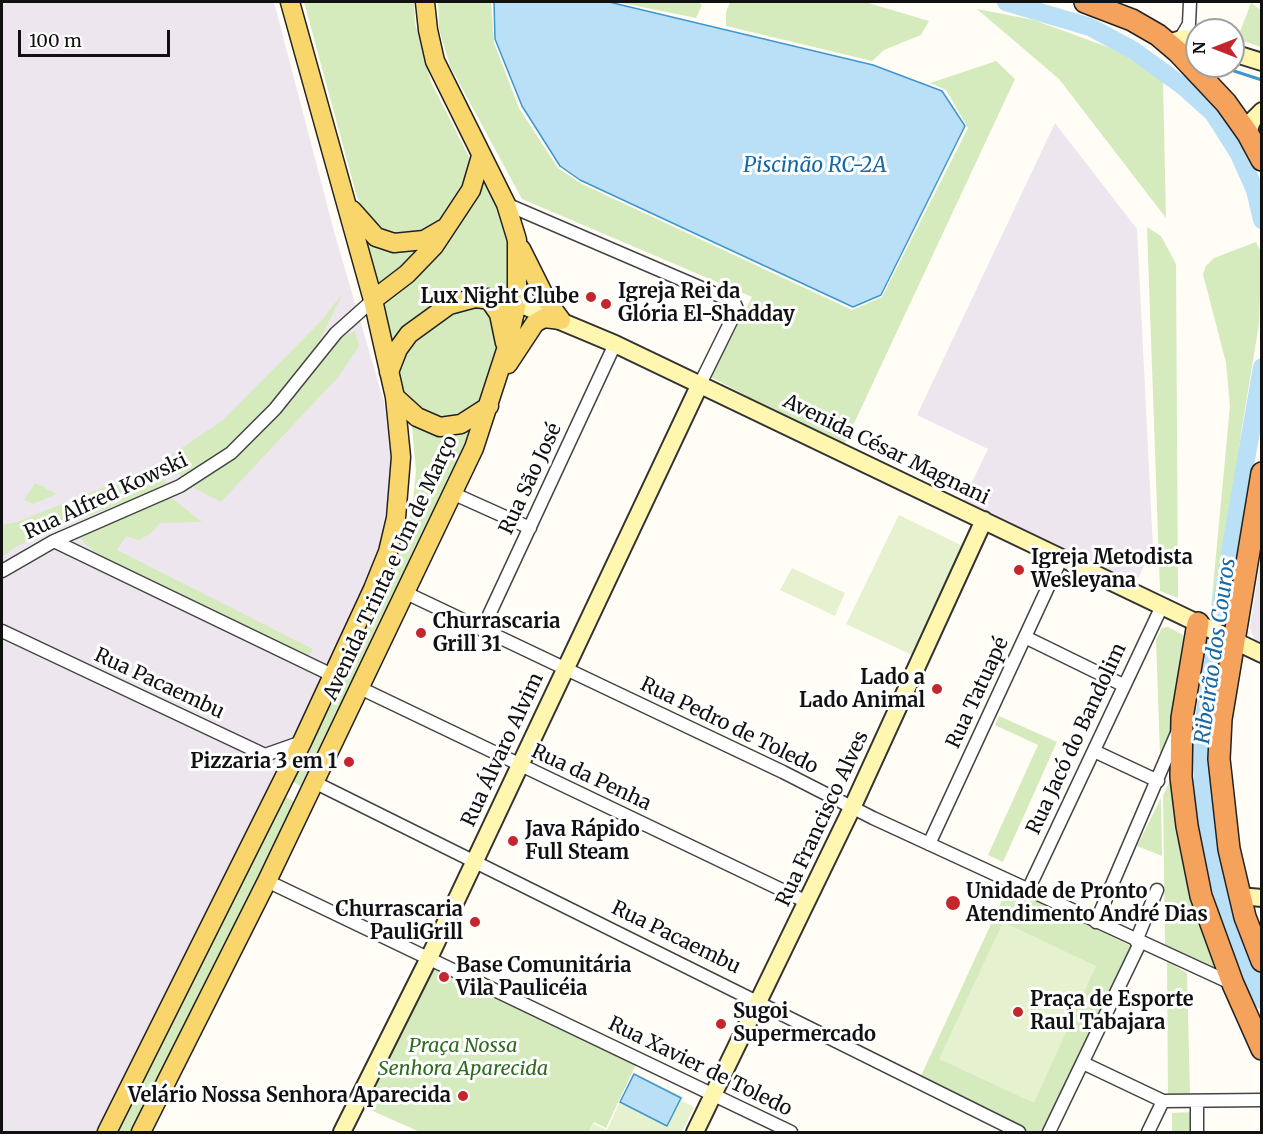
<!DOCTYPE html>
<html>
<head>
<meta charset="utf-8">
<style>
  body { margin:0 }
  #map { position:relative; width:1263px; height:1134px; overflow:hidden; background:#fffdf5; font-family:Merriweather,serif }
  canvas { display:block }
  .frame { position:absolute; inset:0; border:3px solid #111; pointer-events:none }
  .north { position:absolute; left:1185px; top:18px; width:60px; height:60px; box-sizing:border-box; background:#fff; border:2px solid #a0a0a0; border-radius:50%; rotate:270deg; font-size:16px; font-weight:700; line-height:24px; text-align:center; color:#111 }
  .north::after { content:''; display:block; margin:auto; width:21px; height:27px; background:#c4262e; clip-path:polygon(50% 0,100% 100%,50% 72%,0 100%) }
  .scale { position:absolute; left:18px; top:30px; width:152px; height:27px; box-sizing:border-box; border:3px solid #111; border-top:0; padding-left:8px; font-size:18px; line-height:21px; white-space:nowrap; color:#111; -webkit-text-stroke:4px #fff; paint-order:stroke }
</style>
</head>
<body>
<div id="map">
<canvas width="1263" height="1134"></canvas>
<div class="frame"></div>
<div class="north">N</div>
<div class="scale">100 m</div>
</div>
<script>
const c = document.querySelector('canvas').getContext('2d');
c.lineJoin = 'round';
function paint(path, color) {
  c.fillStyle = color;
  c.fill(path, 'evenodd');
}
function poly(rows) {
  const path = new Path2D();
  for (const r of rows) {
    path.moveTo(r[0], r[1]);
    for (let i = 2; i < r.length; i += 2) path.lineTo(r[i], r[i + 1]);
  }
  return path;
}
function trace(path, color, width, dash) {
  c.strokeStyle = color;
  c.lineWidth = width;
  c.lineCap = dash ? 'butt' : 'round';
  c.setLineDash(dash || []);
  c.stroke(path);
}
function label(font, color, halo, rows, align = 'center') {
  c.font = font + ' Merriweather,serif';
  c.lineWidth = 6;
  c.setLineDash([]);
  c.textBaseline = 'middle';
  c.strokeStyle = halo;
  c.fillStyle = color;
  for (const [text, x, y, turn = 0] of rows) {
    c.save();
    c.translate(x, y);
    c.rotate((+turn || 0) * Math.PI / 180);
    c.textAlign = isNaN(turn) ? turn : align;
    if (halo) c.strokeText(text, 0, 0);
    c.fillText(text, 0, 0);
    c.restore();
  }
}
const industrial = poly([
  [2,2,274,2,335,235,384,402,393,474,379,546,361,591,294,740,99,1132,2,1132],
  [1055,123,1137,229,1153,548,1134,587,962,503,988,449,917,415],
  [1261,555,1261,646,1256,644,1250,628]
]);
const green = poly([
  [304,2,414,2,415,23,431,82,469,157,467,183,452,207,428,230,392,235,367,216,357,197],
  [438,2,491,2,494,43,519,108,558,168,582,184,852,310,882,297,968,128,946,90,930,83,996,61,1015,79,843,447,711,377,752,297,522,199,450,66,439,29],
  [617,2,698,2,702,5,696,18],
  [730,2,865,2,929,21,921,35,884,50,872,61,726,26,726,12],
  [1251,3,1261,10,1261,47,1237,39],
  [977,9,1034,20,1124,53,1163,82,1166,218,1059,79],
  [484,167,508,230,514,298,473,294,389,361,377,300,407,279],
  [355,220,366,232,429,240,376,294],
  [1147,227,1161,236,1176,264,1178,598,1160,591],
  [1256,242,1260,250,1261,265,1259,324,1242,427,1217,609,1211,608,1230,406,1226,363,1203,274,1206,266,1214,258],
  [343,293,314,352,262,414,227,450,183,478,164,460,223,420,322,320],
  [486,303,501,348,483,406,441,422,405,399,397,373,403,348,444,313],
  [355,331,359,346,339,376,221,502,189,485,278,412,342,337],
  [411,416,420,422,478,418,302,787,290,780,404,542,412,508,416,472],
  [146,470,170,485,73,522,17,546,2,557,2,525,17,522],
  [35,483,57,494,33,504,24,500],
  [169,496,202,522,160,523,150,534,139,540,126,536,117,550,313,649,306,659,103,559,83,542,80,535],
  [1168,627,1183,635,1182,675,1164,758,1160,755,1156,639,1162,628],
  [999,716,1057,742,1003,862,988,855,1038,745,995,725],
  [1171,778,1222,973,1165,945,1163,796],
  [284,796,295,802,132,1132,118,1132],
  [1161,798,1162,856,1137,846],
  [1008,887,1133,947,1043,1132,1028,1132,920,1078],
  [428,960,638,1060,606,1128,594,1122,589,1132,420,1132,359,1105],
  [1167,961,1187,973,1190,1096,1168,1097],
  [1194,1112,1195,1132,1172,1132,1172,1113]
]);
const pitch = poly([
  [899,515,967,548,916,657,846,624],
  [792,568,845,593,835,616,780,590],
  [1003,922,1096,966,1034,1103,939,1059],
  [633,1073,684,1097,682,1101,694,1107,682,1132,589,1132,594,1124,607,1130]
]);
const water = poly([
  [494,2,609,2,873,65,942,91,965,126,881,295,853,307,580,180,560,166,522,106,495,39,494,2],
  [634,1074,681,1098,667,1126,620,1102,634,1074]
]);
const stream = poly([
  [1234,71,1262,80]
]);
const river = poly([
  [1006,2,1090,27,1133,50,1184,87,1213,113,1239,154,1255,190,1262,220],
  [1262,367,1211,663,1201,746,1204,797,1213,862,1238,945,1262,1000]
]);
const street = poly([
  [1180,39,1189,24,1190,2],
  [506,204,734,302,737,309,700,384],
  [452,493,530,528],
  [54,541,332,675],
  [2,571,54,541,180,486,231,453,275,409,336,333,373,300],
  [404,592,783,772,873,818,1233,984],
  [482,630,615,344],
  [2,631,265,755,302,742],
  [1025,637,1123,685],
  [360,688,807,902],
  [1094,751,1158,781],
  [314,782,1019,1132],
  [929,844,1062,557],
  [267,881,791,1132],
  [1028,890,1162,606],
  [1096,922,1177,733],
  [1136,941,1157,890],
  [1083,1063,1163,1101,1262,1100],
  [1197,1102,1197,1132],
  [1049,1132,1140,943],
  [1148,1132,1163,1101]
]);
const secondary = poly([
  [1168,43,1185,38,1197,41],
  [1233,53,1262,62],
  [1248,134,1252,121,1262,111],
  [517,303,615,344,1262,654],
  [1239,896,1262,898],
  [342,1132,429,958,700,384],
  [695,1132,852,808,984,520]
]);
const primary = poly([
  [352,210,376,237,394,243,424,240,443,229],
  [521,249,547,301,561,320],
  [488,298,499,314,505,343],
  [373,300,407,274,434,246,471,190,481,156],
  [508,364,535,323,544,318,561,320],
  [389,372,398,349,409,334,449,305,475,298,517,303],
  [395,397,417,417,440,427,461,424,489,406],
  [107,1132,302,742,373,589,388,552,396,518,401,457,395,397,373,300,290,2],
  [141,1132,267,881,474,448,506,350,517,303,517,240,506,204,435,61,428,30,425,2]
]);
const highway = poly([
  [1085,2,1132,20,1158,35,1178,52,1226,103,1248,134,1262,160],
  [1262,473,1221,719,1219,759,1229,849,1245,917,1262,961],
  [1198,623,1182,718,1181,777,1187,826,1201,896,1233,984,1262,1049]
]);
const markers = [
  [591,297,6,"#c4262e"],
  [606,304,6,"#c4262e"],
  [1019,570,6,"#c4262e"],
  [421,633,6,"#c4262e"],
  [937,689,6,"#c4262e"],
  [349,762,6,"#c4262e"],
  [513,841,6,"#c4262e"],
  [953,903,8,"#c4262e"],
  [475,922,6,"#c4262e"],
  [444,977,6,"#c4262e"],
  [1018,1012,6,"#c4262e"],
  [721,1024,6,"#c4262e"],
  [463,1096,6,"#c4262e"]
];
const poiNames = [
  ["Igreja Rei da",618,292],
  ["Glória El-Shadday",618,315],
  ["Lux Night Clube",579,297,"right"],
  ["Igreja Metodista",1031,558],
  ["Wesleyana",1031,581],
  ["Churrascaria",433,622],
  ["Grill 31",433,645],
  ["Lado a",925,678,"right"],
  ["Lado Animal",925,701,"right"],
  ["Pizzaria 3 em 1",337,762,"right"],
  ["Java Rápido",525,830],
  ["Full Steam",525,853],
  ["Unidade de Pronto",966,892],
  ["Atendimento André Dias",966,915],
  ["Churrascaria",463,910,"right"],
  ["PauliGrill",463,933,"right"],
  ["Base Comunitária",456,966],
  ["Vila Paulicéia",456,989],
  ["Praça de Esporte",1030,1000],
  ["Raul Tabajara",1030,1023],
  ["Sugoi",733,1012],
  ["Supermercado",733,1035],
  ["Velário Nossa Senhora Aparecida",451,1096,"right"]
];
const streetNames = [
  ["Avenida César Magnani",886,450,26],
  ["Rua São José",531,479,-65],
  ["Rua Alfred Kowski",106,497,-25],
  ["Avenida Trinta e Um de Março",391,568,-65],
  ["Rua Pacaembu",159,684,25],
  ["Rua Tatuapé",978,693,-65],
  ["Rua Pedro de Toledo",729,726,26],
  ["Rua Jacó do Bandolim",1077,739,-65],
  ["Rua Álvaro Alvim",503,750,-65],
  ["Rua da Penha",591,778,25],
  ["Rua Francisco Alves",823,819,-65],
  ["Rua Pacaembu",676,938,26],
  ["Rua Xavier de Toledo",700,1067,26]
];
const parkNames = [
  ["Praça Nossa",463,1046],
  ["Senhora Aparecida",463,1069]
];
const waterNames = [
  ["Piscinão RC-2A",815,166],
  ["Ribeirão dos Couros",1216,651,-82]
];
paint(industrial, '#eee6ef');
paint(green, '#d5ebbd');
paint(pitch, '#e6f2cf');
paint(water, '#b9e0f7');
trace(water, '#3f96cf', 1.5);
trace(stream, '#3f96cf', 3);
trace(river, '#b9e0f7', 18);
trace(street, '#444', 15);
trace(secondary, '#333', 20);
trace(primary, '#222', 21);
trace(highway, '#222', 24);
trace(street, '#fff', 12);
trace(secondary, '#fff6b0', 16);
trace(primary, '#f9d66b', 18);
trace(highway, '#f5a25d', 21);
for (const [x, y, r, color] of markers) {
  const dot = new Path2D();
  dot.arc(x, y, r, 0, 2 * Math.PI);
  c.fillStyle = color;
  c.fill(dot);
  trace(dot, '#fff', 2);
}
label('bold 20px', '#111', '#fff', poiNames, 'left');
label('20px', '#111', '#fff', streetNames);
label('italic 20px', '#2f6b1f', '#fff', parkNames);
label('italic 21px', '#1768a6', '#fff', waterNames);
</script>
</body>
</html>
